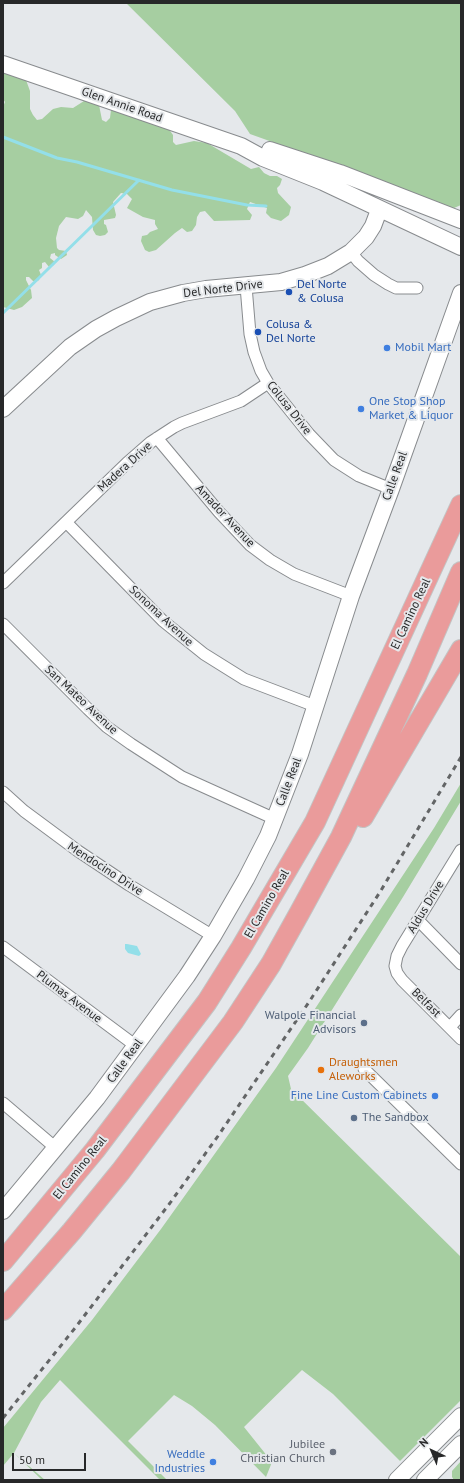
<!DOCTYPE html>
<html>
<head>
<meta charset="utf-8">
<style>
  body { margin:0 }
  #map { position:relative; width:464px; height:1483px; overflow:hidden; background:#e5e8eb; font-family:"PT Sans",sans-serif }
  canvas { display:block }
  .frame { position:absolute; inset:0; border:4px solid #272829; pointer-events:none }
  .north { position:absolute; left:412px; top:1431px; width:40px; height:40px; -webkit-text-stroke:3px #e5e8eb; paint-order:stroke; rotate:316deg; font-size:11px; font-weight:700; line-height:16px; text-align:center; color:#272829 }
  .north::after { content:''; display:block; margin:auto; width:14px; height:18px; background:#272829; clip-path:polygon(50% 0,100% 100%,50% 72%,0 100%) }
  .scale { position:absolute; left:12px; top:1453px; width:74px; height:18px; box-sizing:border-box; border:2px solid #272829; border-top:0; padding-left:5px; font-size:12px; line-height:14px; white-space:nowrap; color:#272829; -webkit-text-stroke:3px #e5e8eb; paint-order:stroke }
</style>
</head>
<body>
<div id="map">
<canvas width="464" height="1483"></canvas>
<div class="frame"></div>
<div class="north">N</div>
<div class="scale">50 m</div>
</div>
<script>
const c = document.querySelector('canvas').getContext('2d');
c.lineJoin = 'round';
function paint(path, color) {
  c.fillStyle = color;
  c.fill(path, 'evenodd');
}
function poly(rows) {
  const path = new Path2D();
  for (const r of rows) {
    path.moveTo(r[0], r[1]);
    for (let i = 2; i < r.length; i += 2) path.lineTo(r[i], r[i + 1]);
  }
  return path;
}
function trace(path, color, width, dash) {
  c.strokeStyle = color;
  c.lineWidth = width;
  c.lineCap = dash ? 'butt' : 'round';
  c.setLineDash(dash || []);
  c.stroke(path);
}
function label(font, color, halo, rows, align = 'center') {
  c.font = font + ' "PT Sans",sans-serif';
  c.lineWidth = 4;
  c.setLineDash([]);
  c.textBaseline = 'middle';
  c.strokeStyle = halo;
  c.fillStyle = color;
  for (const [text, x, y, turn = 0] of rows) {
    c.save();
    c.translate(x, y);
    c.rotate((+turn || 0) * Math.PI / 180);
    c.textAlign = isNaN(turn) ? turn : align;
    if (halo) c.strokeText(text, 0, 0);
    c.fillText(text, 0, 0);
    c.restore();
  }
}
const green = poly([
  [126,3,461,3,461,205,454,208,445,207,412,192,250,134,235,111],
  [3,71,26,80,30,91,30,109,33,115,37,120,42,119,53,109,61,107,73,108,84,101,89,101,99,105,102,120,106,122,110,118,111,110,116,109,168,128,173,135,173,142,176,145,194,141,207,143,251,169,259,167,264,173,270,176,277,176,282,179,280,185,277,188,278,193,291,207,289,215,281,221,271,218,266,213,267,208,250,202,247,209,252,215,250,220,214,221,205,211,200,212,197,217,196,225,192,231,187,232,182,228,175,233,156,250,149,252,145,250,141,241,142,236,147,235,150,232,158,229,155,224,155,220,143,217,127,208,132,199,127,194,121,193,113,202,116,215,115,218,104,220,104,224,106,225,108,232,105,235,100,236,96,235,93,230,92,217,86,210,83,216,78,219,66,217,59,226,56,238,57,248,59,250,66,251,67,255,61,259,55,255,55,253,51,254,50,258,55,262,54,265,49,267,45,262,42,263,42,268,39,270,41,275,39,280,36,282,33,281,29,277,26,277,26,280,31,290,32,298,22,307,14,310,3,307,3,107,5,102,3,99],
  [461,783,461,801,403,897,308,1048,288,1076,291,1089,461,1257,461,1400,400,1461,333,1394,302,1370,244,1427,272,1462,266,1477,215,1425,192,1406,174,1395,128,1441,167,1480,160,1480,60,1380,41,1402,14,1453,45,1480,42,1480,14,1453,3,1466,3,1428,92,1320,161,1229,276,1068,434,828],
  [461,1461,461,1480,454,1480,452,1477,452,1471]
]);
const water = poly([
  [125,944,127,944,137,946,141,954,139,956,128,953,125,949]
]);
const stream = poly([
  [3,137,57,158,77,162,172,190,247,205,266,206],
  [3,313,139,180]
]);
const street = poly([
  [351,252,358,261,374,275,388,284,396,288,417,288],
  [246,286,250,334,254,352,261,371,268,383,309,434,334,460,359,476,391,489],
  [157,438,219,512,250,545,270,560,294,574,351,596],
  [66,522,163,621,204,654,244,679,315,706],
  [3,583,127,463,151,442,174,427,182,423,241,401,268,383],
  [3,624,88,709,107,727,131,744,182,777,275,819],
  [3,792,24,811,78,851,129,885,213,936],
  [461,850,402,946,397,956,395,966,397,973,402,980,461,1039],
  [418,920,461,964],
  [3,947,136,1046],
  [450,1027,461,1015],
  [364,1069,461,1164],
  [3,1103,57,1149]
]);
const secondary = poly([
  [3,64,241,146,263,158,323,182,461,247],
  [270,150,340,173,461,220],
  [3,409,70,347,96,329,116,318,150,302,183,293,206,289,281,282,305,275,328,266,351,252,366,237,373,226,379,210],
  [3,1211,97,1098,187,976,213,936,246,879,268,836,300,754,351,596,391,489,461,293],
  [397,1480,461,1416],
  [425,1480,461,1444]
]);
const highway = poly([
  [363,817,461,650],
  [3,1261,95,1150,207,1002,241,948,315,822,461,505],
  [3,1310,72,1231,121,1171,233,1022,271,964,300,912,341,837,417,674,461,572]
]);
const rail = poly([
  [3,1418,75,1328,170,1203,218,1136,309,1002,380,892,461,757]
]);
const markers = [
  [289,292,4,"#1a4fb4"],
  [258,332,4,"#1a4fb4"],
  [387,348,4,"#3f7fe0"],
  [361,409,4,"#3f7fe0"],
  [364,1023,4,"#5c6f8a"],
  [321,1070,4,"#e8710a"],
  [435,1096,4,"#3f7fe0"],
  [354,1118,4,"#5c6f8a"],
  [333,1452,4,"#6b7280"],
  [213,1462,4,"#3f7fe0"]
];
const streetNames = [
  ["Glen Annie Road",122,105,19],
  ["Del Norte Drive",223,289,-7],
  ["Colusa Drive",289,408,52],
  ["Madera Drive",125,467,-42],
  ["Calle Real",395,476,-70],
  ["Amador Avenue",225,516,47],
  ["El Camino Real",411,614,-65],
  ["Sonoma Avenue",161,616,43],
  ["San Mateo Avenue",81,700,43],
  ["Calle Real",289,782,-69],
  ["Mendocino Drive",105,869,33],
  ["El Camino Real",267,904,-60],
  ["Aldus Drive",426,907,-59],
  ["Plumas Avenue",69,997,37],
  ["Belfast",426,1003,45],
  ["Calle Real",125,1061,-54],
  ["El Camino Real",80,1168,-51]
];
const transitNames = [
  ["Del Norte",297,285],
  ["& Colusa",297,299],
  ["Colusa &",266,325],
  ["Del Norte",266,339]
];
const shopNames = [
  ["Mobil Mart",395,348],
  ["One Stop Shop",369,402],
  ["Market & Liquor",369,416],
  ["Fine Line Custom Cabinets",427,1096,"right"],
  ["Weddle",205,1455,"right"],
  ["Industries",205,1469,"right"]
];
const serviceNames = [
  ["Walpole Financial",356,1016],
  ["Advisors",356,1030],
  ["The Sandbox",362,1118,"left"]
];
const foodNames = [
  ["Draughtsmen",329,1063],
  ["Aleworks",329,1077]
];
const worshipNames = [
  ["Jubilee",325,1445],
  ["Christian Church",325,1459]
];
paint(green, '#a6cea1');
paint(water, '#93dfe9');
trace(stream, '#93dfe9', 3);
trace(street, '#888b8e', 13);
trace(secondary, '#888b8e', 18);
trace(highway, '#c3c3c3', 22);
trace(street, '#fff', 11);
trace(secondary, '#fff', 16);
trace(highway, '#ea9b9b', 20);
trace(rail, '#636566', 3, [5, 5]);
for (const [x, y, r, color] of markers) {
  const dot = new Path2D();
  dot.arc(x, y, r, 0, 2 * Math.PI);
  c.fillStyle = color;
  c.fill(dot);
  trace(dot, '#e5e8eb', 1.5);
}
label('12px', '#272829', '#e5e8eb', streetNames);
label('12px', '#164399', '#e5e8eb', transitNames, 'left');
label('12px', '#366cbe', '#e5e8eb', shopNames, 'left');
label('12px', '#4e5e75', '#e5e8eb', serviceNames, 'right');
label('12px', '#c56008', '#e5e8eb', foodNames, 'left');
label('12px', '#5b616d', '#e5e8eb', worshipNames, 'right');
</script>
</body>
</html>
